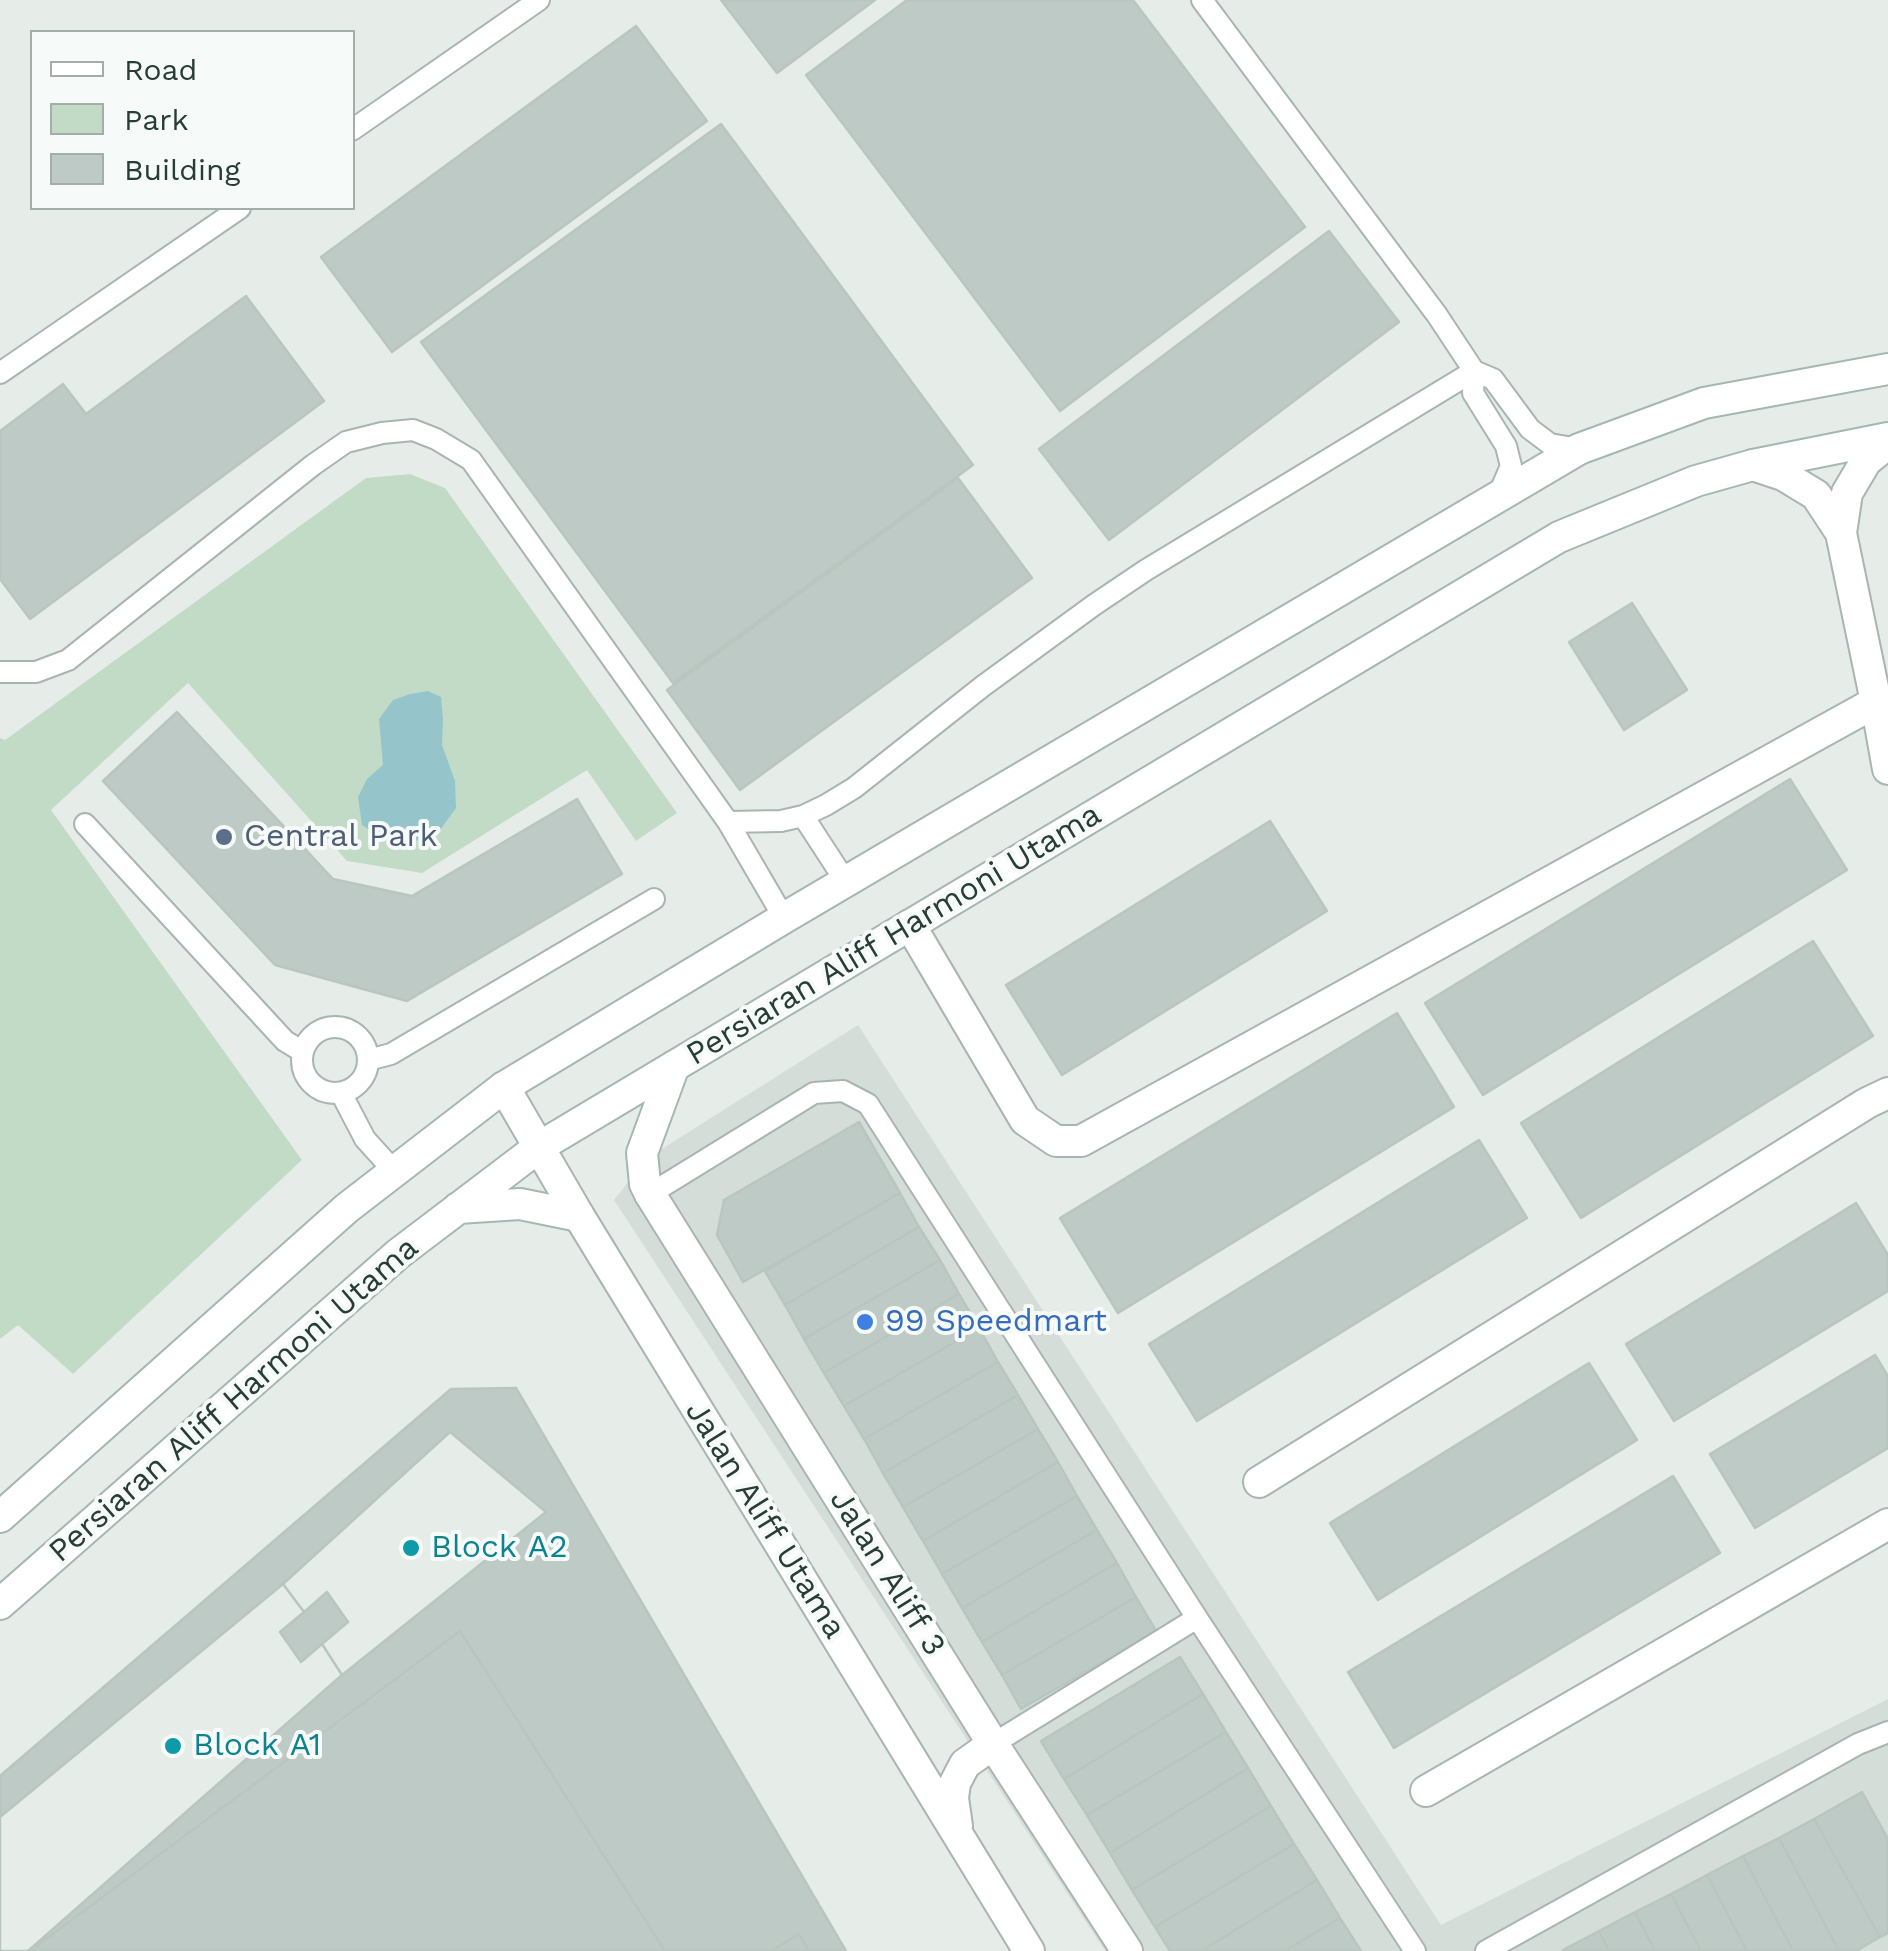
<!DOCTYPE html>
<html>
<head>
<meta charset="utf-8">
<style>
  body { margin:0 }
  #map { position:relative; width:1888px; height:1951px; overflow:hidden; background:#e6ede9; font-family:"Work Sans",sans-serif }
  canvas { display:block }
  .legend { position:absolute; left:30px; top:30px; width:325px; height:180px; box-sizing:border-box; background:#f6faf8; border:2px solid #a3aeaa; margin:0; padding:12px 18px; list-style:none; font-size:30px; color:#273d36 }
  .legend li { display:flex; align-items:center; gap:20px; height:50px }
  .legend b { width:50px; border:2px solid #a3aeaa }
</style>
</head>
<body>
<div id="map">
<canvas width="1888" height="1951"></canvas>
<ul class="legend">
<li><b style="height:12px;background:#fff"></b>Road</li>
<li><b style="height:28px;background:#c2dbc7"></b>Park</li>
<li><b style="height:28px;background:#becac5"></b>Building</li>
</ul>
</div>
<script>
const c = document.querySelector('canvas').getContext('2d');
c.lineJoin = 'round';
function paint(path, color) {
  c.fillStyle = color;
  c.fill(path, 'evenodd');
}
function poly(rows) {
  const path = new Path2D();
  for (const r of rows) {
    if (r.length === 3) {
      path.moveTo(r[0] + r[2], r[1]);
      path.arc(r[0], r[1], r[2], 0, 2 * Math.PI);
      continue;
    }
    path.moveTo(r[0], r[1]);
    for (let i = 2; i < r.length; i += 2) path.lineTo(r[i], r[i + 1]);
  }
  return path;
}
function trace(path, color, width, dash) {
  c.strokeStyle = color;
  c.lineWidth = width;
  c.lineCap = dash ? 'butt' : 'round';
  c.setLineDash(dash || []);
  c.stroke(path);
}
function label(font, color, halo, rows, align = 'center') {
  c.font = font + ' "Work Sans",sans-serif';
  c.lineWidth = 8;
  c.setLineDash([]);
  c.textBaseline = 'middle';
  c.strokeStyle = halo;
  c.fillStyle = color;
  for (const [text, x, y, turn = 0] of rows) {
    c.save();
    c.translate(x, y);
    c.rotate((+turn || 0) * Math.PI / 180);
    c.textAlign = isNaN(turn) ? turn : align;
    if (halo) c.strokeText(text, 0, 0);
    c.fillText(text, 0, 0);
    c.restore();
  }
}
const built = poly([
  [858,1025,1441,1925,1888,1699,1888,1951,1105,1951,614,1200,646,1159]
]);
const green = poly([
  [410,474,445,488,677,813,636,841,587,770,422,873,347,861,188,683,51,810,302,1160,73,1374,18,1325,0,1339,0,738,5,740,366,478]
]);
const water = poly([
  [428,691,441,697,443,719,442,745,455,781,456,808,435,837,402,843,377,835,362,825,358,797,367,779,383,765,379,719,393,700,410,694]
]);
const building = poly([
  [721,0,875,0,777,73,721,0],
  [907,0,1133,0,1305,227,1060,411,806,75,907,0],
  [636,26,707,121,392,352,321,257,636,26],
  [721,124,973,465,673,683,421,342,721,124],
  [1329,231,1399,322,1109,540,1039,449,1329,231],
  [246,296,324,401,30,619,0,579,0,431,63,384,86,414,246,296],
  [958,478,1032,578,740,790,667,690,958,478],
  [1632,603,1687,690,1624,730,1569,642,1632,603],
  [177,712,333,879,412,896,577,799,622,874,407,1001,275,965,103,781,177,712],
  [1790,779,1847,870,1483,1095,1425,1003,1790,779],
  [1270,821,1327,911,1062,1075,1006,985,1270,821],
  [1813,941,1873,1036,1581,1218,1521,1123,1813,941],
  [1397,1013,1454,1107,1118,1313,1060,1218,1397,1013],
  [859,1122,900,1193,743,1282,717,1235,724,1200,859,1122],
  [1479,1140,1527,1218,1197,1421,1149,1344,1479,1140],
  [900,1193,919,1227,785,1305,765,1271,900,1193],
  [1856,1203,1888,1255,1888,1291,1674,1421,1626,1344,1856,1203],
  [919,1227,940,1260,804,1339,785,1305,919,1227],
  [940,1260,959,1294,824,1373,804,1339,940,1260],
  [959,1294,979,1328,844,1406,824,1373,959,1294],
  [979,1328,998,1362,864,1439,844,1406,979,1328],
  [1875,1355,1888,1376,1888,1448,1755,1528,1710,1454,1875,1355],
  [998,1362,1018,1395,883,1473,864,1439,998,1362],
  [1589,1363,1637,1440,1378,1600,1330,1523,1589,1363],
  [516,1388,846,1951,809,1951,799,1934,771,1951,665,1951,460,1631,30,1951,0,1951,0,1776,451,1389,516,1388],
  [1018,1395,1038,1429,903,1507,883,1473,1018,1395],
  [1038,1429,1058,1462,923,1541,903,1507,1038,1429],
  [450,1432,546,1512,342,1675,322,1644,348,1622,327,1592,304,1612,283,1584,450,1432],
  [1058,1462,1077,1496,942,1574,923,1541,1058,1462],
  [1673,1476,1720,1553,1394,1748,1348,1672,1673,1476],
  [1077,1496,1097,1530,962,1608,942,1574,1077,1496],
  [1097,1530,1117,1563,982,1642,962,1608,1097,1530],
  [1117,1563,1136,1597,1002,1675,982,1642,1117,1563],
  [283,1584,304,1612,280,1632,301,1662,322,1644,342,1675,28,1951,0,1951,0,1817,283,1584],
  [1136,1597,1156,1631,1021,1709,1002,1675,1136,1597],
  [460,1631,665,1951,30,1951,460,1631],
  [1180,1657,1203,1694,1064,1779,1041,1741,1180,1657],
  [1203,1694,1226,1732,1087,1815,1064,1779,1203,1694],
  [1226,1732,1248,1768,1110,1853,1087,1815,1226,1732],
  [1248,1768,1271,1806,1132,1890,1110,1853,1248,1768],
  [1862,1792,1888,1839,1888,1933,1880,1937,1814,1819,1862,1792],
  [1271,1806,1294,1844,1155,1927,1132,1890,1271,1806],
  [1814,1819,1880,1937,1856,1951,1839,1951,1779,1838,1814,1819],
  [1779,1838,1839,1951,1793,1951,1743,1856,1779,1838],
  [1294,1844,1317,1880,1201,1951,1170,1951,1155,1927,1294,1844],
  [1743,1856,1793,1951,1747,1951,1707,1875,1743,1856],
  [1707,1875,1747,1951,1701,1951,1671,1894,1707,1875],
  [1317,1880,1340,1918,1285,1951,1201,1951,1317,1880],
  [1671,1894,1701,1951,1655,1951,1635,1912,1671,1894],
  [1635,1912,1655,1951,1609,1951,1599,1931,1635,1912],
  [1340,1918,1361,1951,1285,1951,1340,1918],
  [1599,1931,1609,1951,1563,1951,1563,1950,1599,1931],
  [799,1934,809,1951,772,1951,799,1934]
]);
const lane = poly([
  [1202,0,1437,315,1474,371,1493,379,1530,429,1550,444,1579,449],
  [352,130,539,0],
  [1474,371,1473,393,1506,446,1511,466,1498,496],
  [0,373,240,208],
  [0,672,36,672,68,660,313,465,346,442,382,433,413,430,436,439,471,460,728,822,784,918],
  [803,816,846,882],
  [728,822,781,821,803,816,826,805,854,788,983,686,1094,605,1146,570,1474,371],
  [85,824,285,1041,303,1052],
  [335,1060,33],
  [368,1060,391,1054,654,899],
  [341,1093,365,1139,394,1171],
  [650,1194,814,1093,843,1091,868,1104,1197,1618,1415,1951],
  [993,1744,1197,1618],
  [1486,1951,1858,1744,1888,1732]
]);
const street = poly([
  [1888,443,1866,461,1847,493,1841,533,1876,702,1888,769],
  [1753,465,1783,475,1816,495,1841,533],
  [910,925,1025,1120,1056,1141,1081,1141,1876,702,1888,700],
  [504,1087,579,1216,1029,1951],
  [650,1194,993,1744,1127,1951],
  [1259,1482,1867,1103,1888,1093],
  [1426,1791,1888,1524],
  [957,1826,953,1798,955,1783,965,1764,993,1744]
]);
const secondary = poly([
  [650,1194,645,1184,642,1153,674,1066],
  [458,1208,520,1204,579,1216],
  [0,1517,347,1208,504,1087,784,918,1579,449,1704,403,1888,369],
  [0,1604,398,1254,539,1147,1559,537,1696,481,1753,465,1888,438]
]);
const markers = [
  [224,837,10,"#5c6f8a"],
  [865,1322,10,"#3f7fe0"],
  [411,1548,10,"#0f9aa8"],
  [173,1746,10,"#0f9aa8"]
];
const serviceNames = [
  ["Central Park",244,837]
];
const streetNames = [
  ["Persiaran Aliff Harmoni Utama",894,935,-31],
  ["Persiaran Aliff Harmoni Utama",234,1400,-41],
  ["Jalan Aliff Utama",765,1520,58],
  ["Jalan Aliff 3",887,1573,58]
];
const shopNames = [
  ["99 Speedmart",885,1322]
];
const cultureNames = [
  ["Block A2",431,1548],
  ["Block A1",193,1746]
];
paint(built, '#d4ddd8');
paint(green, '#c2dbc7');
paint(water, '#95c5cb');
paint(building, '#becac5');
trace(building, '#b9c6c0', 2.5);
trace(lane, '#a9b5b0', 24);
trace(street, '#a9b5b0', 34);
trace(secondary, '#a5b7b0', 34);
trace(lane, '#fff', 20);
trace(street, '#fff', 30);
trace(secondary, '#fff', 30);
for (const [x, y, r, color] of markers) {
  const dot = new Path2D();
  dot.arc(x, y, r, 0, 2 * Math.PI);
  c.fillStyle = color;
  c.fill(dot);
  trace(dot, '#f6faf8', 4);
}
label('32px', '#4e5e75', '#f6faf8', serviceNames, 'left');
label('32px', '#273d36', '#f6faf8', streetNames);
label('32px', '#366cbe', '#f6faf8', shopNames, 'left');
label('32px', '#0d838f', '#f6faf8', cultureNames, 'left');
</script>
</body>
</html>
